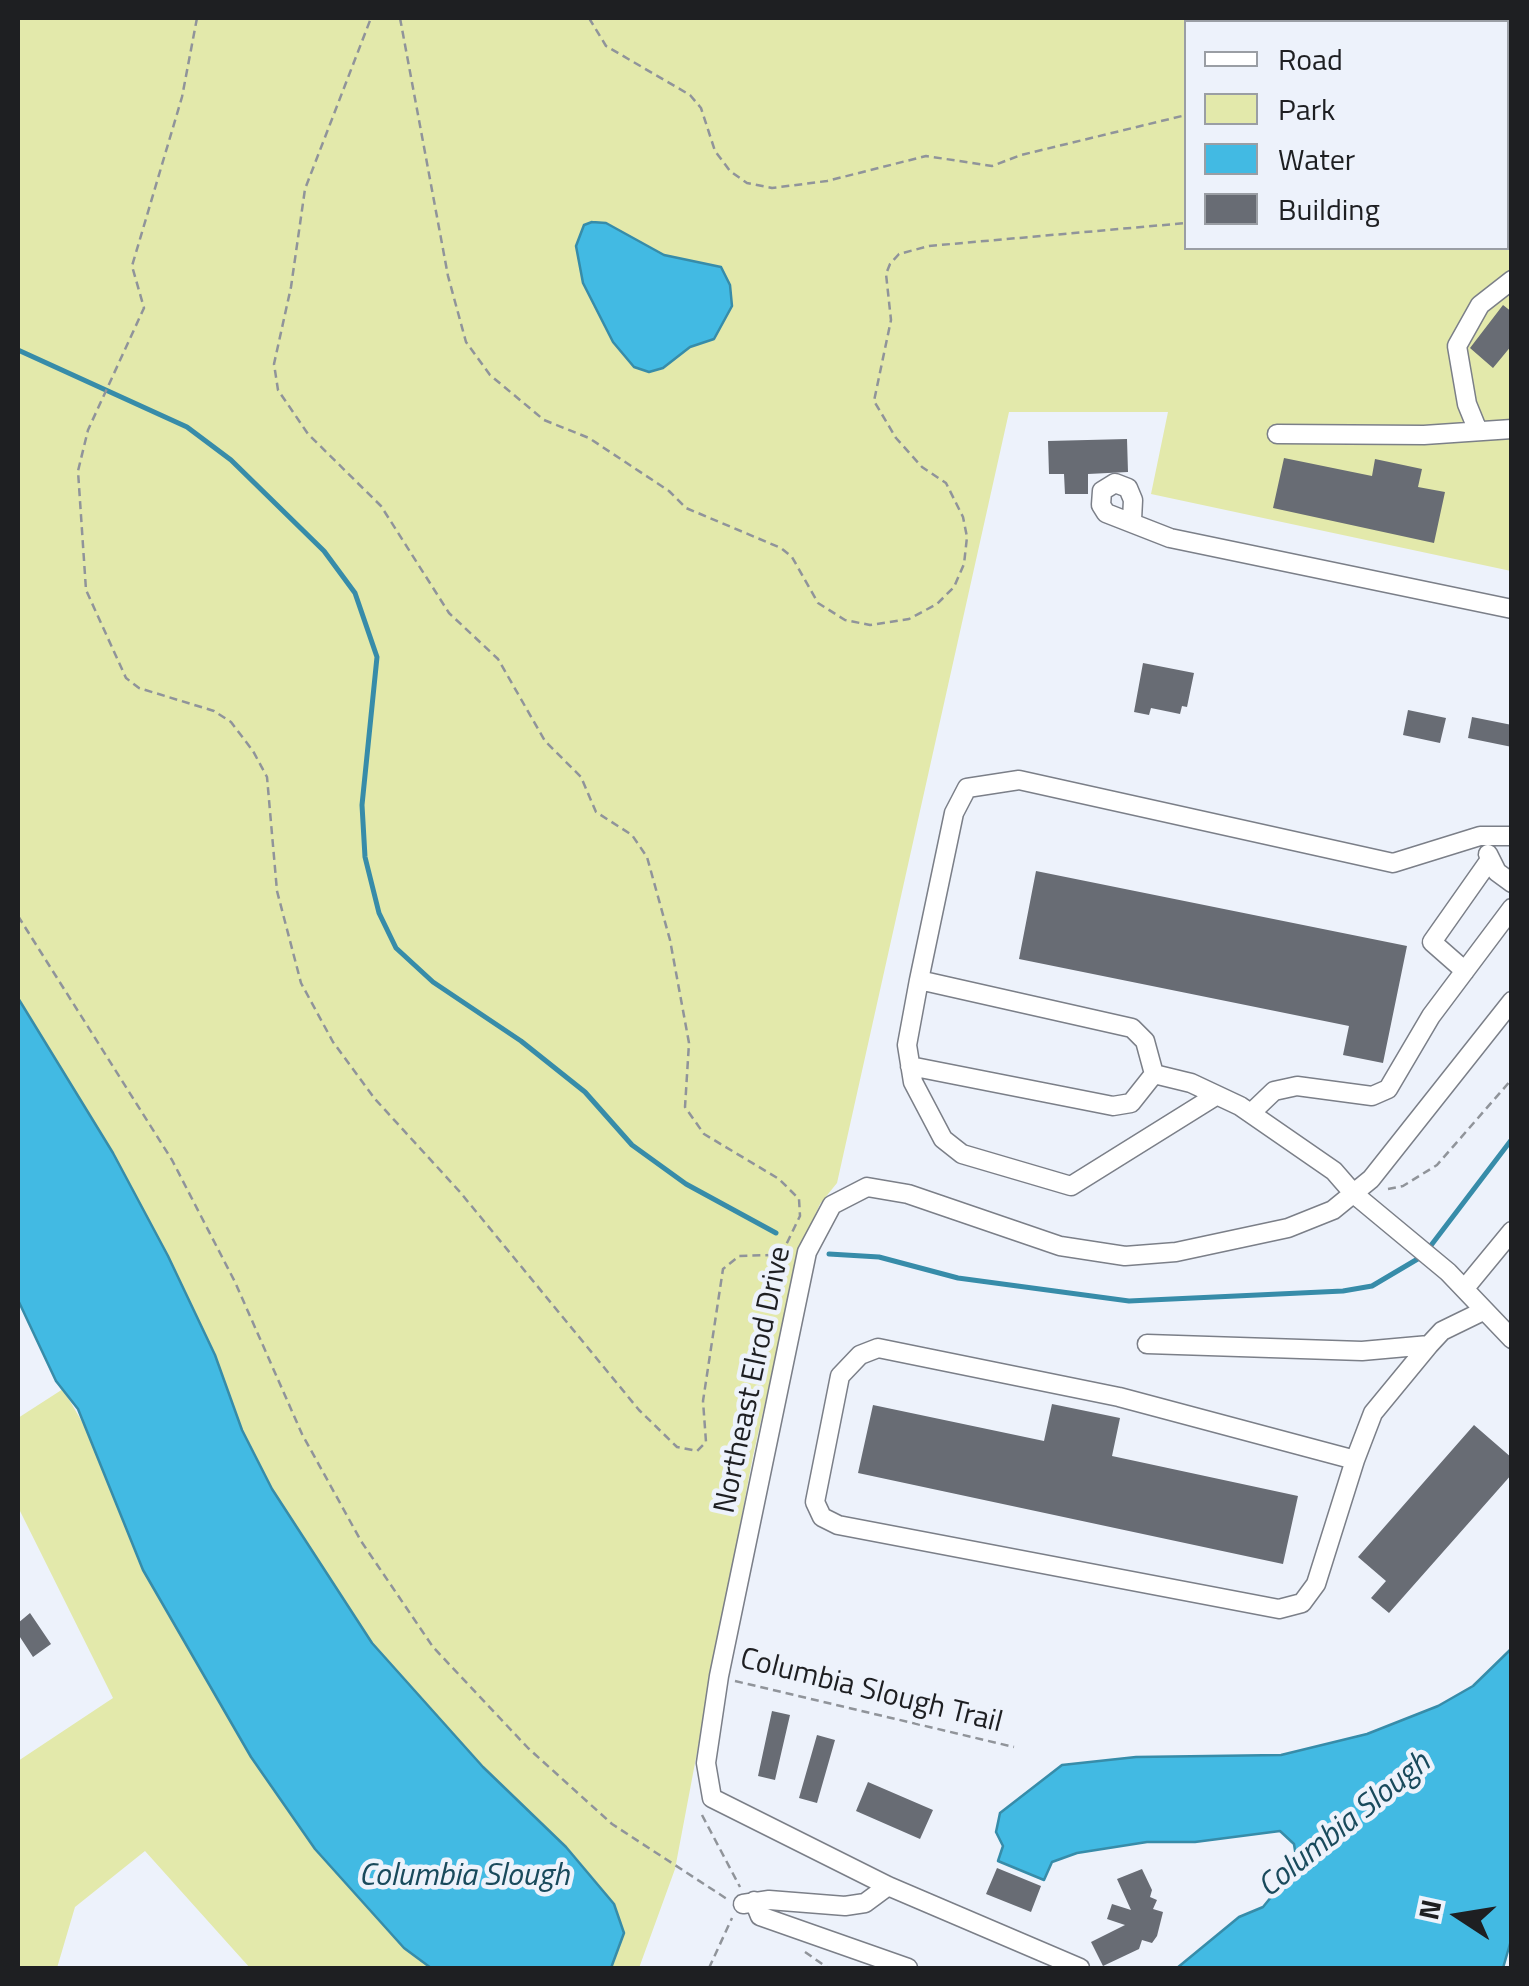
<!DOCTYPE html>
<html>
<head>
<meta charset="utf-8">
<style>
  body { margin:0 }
  #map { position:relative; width:1529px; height:1986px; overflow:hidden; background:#edf2fb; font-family:"Titillium Web",sans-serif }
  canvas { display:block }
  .frame { position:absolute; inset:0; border:20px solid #1e1f22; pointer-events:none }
  .legend { position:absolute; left:1184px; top:20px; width:325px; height:230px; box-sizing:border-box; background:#edf2fb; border:2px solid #9a9ea4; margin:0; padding:12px 18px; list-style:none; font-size:30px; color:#1e1f22 }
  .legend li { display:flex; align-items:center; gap:20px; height:50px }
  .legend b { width:50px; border:2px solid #9a9ea4 }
  .north { position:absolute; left:1409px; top:1866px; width:100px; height:100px; -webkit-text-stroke:8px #edf2fb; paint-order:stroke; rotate:282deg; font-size:28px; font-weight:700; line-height:40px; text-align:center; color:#1e1f22 }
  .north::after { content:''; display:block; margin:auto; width:35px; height:45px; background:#1e1f22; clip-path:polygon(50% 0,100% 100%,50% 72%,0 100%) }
</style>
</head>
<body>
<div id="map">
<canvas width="1529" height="1986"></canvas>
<div class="frame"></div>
<ul class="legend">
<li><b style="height:12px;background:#fff"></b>Road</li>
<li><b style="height:28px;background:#e3e9ab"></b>Park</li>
<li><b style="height:28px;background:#42bae3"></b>Water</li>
<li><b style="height:28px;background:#686c74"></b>Building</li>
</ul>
<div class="north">N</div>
</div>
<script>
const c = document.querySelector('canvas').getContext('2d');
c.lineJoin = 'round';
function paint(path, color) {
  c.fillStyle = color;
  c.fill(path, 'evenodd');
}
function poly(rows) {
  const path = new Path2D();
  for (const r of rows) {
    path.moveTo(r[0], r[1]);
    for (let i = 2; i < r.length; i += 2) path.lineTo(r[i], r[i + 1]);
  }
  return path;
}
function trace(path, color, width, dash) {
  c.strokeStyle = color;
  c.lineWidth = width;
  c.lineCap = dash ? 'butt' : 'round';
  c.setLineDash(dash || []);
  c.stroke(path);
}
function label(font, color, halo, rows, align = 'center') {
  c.font = font + ' "Titillium Web",sans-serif';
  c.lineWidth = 9;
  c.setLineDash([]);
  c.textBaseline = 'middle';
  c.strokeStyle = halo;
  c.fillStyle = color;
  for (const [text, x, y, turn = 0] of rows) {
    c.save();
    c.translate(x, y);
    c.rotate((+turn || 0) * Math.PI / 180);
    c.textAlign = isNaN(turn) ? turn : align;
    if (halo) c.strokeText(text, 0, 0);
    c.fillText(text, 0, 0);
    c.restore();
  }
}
const green = poly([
  [18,18,1511,18,1511,571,1151,494,1168,412,1009,412,837,1183,820,1204,800,1249,753,1456,675,1869,639,1968,611,1968,624,1933,614,1904,566,1847,483,1767,372,1643,272,1489,242,1430,215,1355,168,1256,113,1153,18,998],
  [1186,22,1506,22,1506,248,1186,248],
  [63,1389,89,1434,143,1570,251,1757,315,1849,404,1948,431,1968,250,1968,145,1851,75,1907,57,1968,18,1968,18,1761,113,1698,18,1507,18,1418]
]);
const water = poly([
  [592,222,606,223,664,255,721,267,730,285,732,306,714,339,690,347,663,368,649,372,634,367,613,342,583,283,576,246,584,225,592,222],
  [18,998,113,1153,168,1256,215,1355,242,1430,272,1489,372,1643,483,1767,566,1847,614,1904,624,1933,611,1968,431,1968,404,1948,315,1849,251,1757,143,1570,78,1409,56,1381,18,1300,18,998],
  [1511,1649,1512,1937,1503,1968,1177,1968,1239,1917,1263,1907,1276,1891,1296,1857,1294,1844,1280,1831,1195,1842,1147,1842,1077,1853,1052,1862,1044,1880,998,1861,1003,1846,996,1832,1000,1813,1062,1765,1136,1757,1281,1755,1367,1734,1438,1706,1473,1686,1511,1649]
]);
const stream = poly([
  [18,350,187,427,231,460,324,551,355,593,377,657,362,805,365,857,379,913,396,948,433,982,521,1041,585,1092,632,1145,686,1184,776,1233],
  [1429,1248,1512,1139],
  [829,1254,879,1257,958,1278,1129,1301,1343,1291,1372,1286,1421,1257]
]);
const building = poly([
  [1503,305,1512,312,1512,345,1493,368,1470,348],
  [1127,439,1128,472,1088,474,1088,494,1065,494,1064,474,1049,474,1048,441],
  [1284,458,1372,476,1375,459,1422,469,1418,487,1445,492,1434,543,1273,508],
  [1143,663,1194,673,1187,707,1182,706,1180,714,1151,708,1149,715,1134,712],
  [1408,710,1446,718,1440,743,1403,735],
  [1472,717,1512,725,1512,747,1468,738],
  [1036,871,1407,946,1383,1063,1343,1055,1349,1026,1019,959],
  [1052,1404,1120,1418,1112,1456,1298,1496,1283,1564,858,1473,873,1405,1044,1441],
  [1474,1425,1512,1458,1512,1474,1389,1613,1371,1598,1386,1581,1358,1557],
  [30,1613,51,1644,33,1657,18,1634,18,1623],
  [772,1711,790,1715,775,1780,758,1776],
  [817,1735,835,1740,817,1803,799,1798],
  [868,1782,933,1810,920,1839,856,1811],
  [997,1868,1041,1886,1031,1912,986,1894],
  [1142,1869,1152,1890,1150,1897,1157,1900,1153,1909,1163,1912,1157,1936,1152,1943,1142,1940,1139,1949,1103,1966,1091,1942,1125,1925,1107,1919,1112,1904,1131,1910,1117,1879]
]);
const path = poly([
  [197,18,182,97,132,266,144,308,88,430,78,471,86,590,126,678,139,688,214,711,231,722,253,751,267,777,277,891,301,983,333,1042,375,1099,460,1192,639,1410,677,1447,697,1451,706,1442,703,1401,723,1269,739,1256,773,1255,786,1245,800,1216,799,1199,779,1179,704,1134,685,1107,689,1043,670,940,647,857,632,835,596,812,581,777,545,741,498,659,449,613,381,506,308,434,278,390,274,364,291,287,305,189,371,18],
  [400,18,448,276,466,342,490,375,544,420,589,438,669,491,686,508,781,548,792,557,818,603,845,620,870,625,909,619,937,604,954,587,964,564,967,537,963,517,946,483,922,467,896,438,874,401,891,320,886,274,890,264,899,254,929,246,1186,223],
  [589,18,606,46,690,95,701,108,715,151,730,171,747,183,772,188,827,181,926,156,992,166,1021,155,1186,115],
  [1498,22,1506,18],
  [1506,88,1512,82],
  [18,916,172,1160,235,1282,302,1434,361,1541,433,1647,528,1748,612,1824,727,1899],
  [1388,1189,1403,1186,1437,1165,1512,1079],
  [735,1681,1014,1747],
  [702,1815,740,1887],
  [805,1952,828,1968],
  [709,1968,732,1918]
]);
const minor = poly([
  [1478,431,1467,404,1457,346,1480,305,1512,280],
  [1277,434,1424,435,1512,429],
  [1132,520,1133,500,1128,488,1115,483,1102,491,1101,505,1106,513,1170,538,1512,609],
  [1512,836,1480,836,1393,863,1019,780,967,788,954,813,919,980,1132,1028,1145,1041,1154,1074,1191,1083,1240,1106,1334,1171,1354,1194,1448,1272,1512,1339],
  [1488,854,1497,872,1512,883],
  [1465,971,1432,942,1489,861],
  [919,980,907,1045,913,1082,943,1139,962,1154,1071,1186,1217,1095],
  [910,1066,1113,1106,1131,1103,1154,1074],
  [1251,1113,1274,1091,1297,1086,1372,1096,1388,1089,1431,1016,1512,908],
  [1465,1288,1512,1231],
  [1147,1344,1362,1351,1429,1345],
  [1355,1460,1316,1584,1302,1603,1279,1609,838,1525,822,1517,815,1502,840,1376,860,1355,878,1348,1119,1397,1355,1460,1373,1413,1429,1345,1442,1331,1481,1312],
  [754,1901,760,1916,908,1968],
  [743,1904,769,1900,845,1906,865,1903,888,1886],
  [1080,1968,888,1886,712,1798,706,1763,719,1676,807,1252,832,1205,867,1187,908,1194,1060,1246,1125,1256,1176,1252,1288,1228,1333,1210,1371,1179,1512,1001]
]);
const streetNames = [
  ["Northeast Elrod Drive",754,1380,-78],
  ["Columbia Slough Trail",871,1692,14]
];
const waterNames = [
  ["Columbia Slough",1345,1826,-39],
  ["Columbia Slough",464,1877]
];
paint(green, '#e3e9ab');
paint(water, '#42bae3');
trace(water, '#378ca9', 2.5);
trace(stream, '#378ca9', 5);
paint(building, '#686c74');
trace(minor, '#7b7f88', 21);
trace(path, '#90949a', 2.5, [8, 5]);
trace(minor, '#fff', 18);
label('30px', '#1e1f22', '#edf2fb', streetNames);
label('italic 32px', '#194a5c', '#edf2fb', waterNames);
</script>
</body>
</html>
